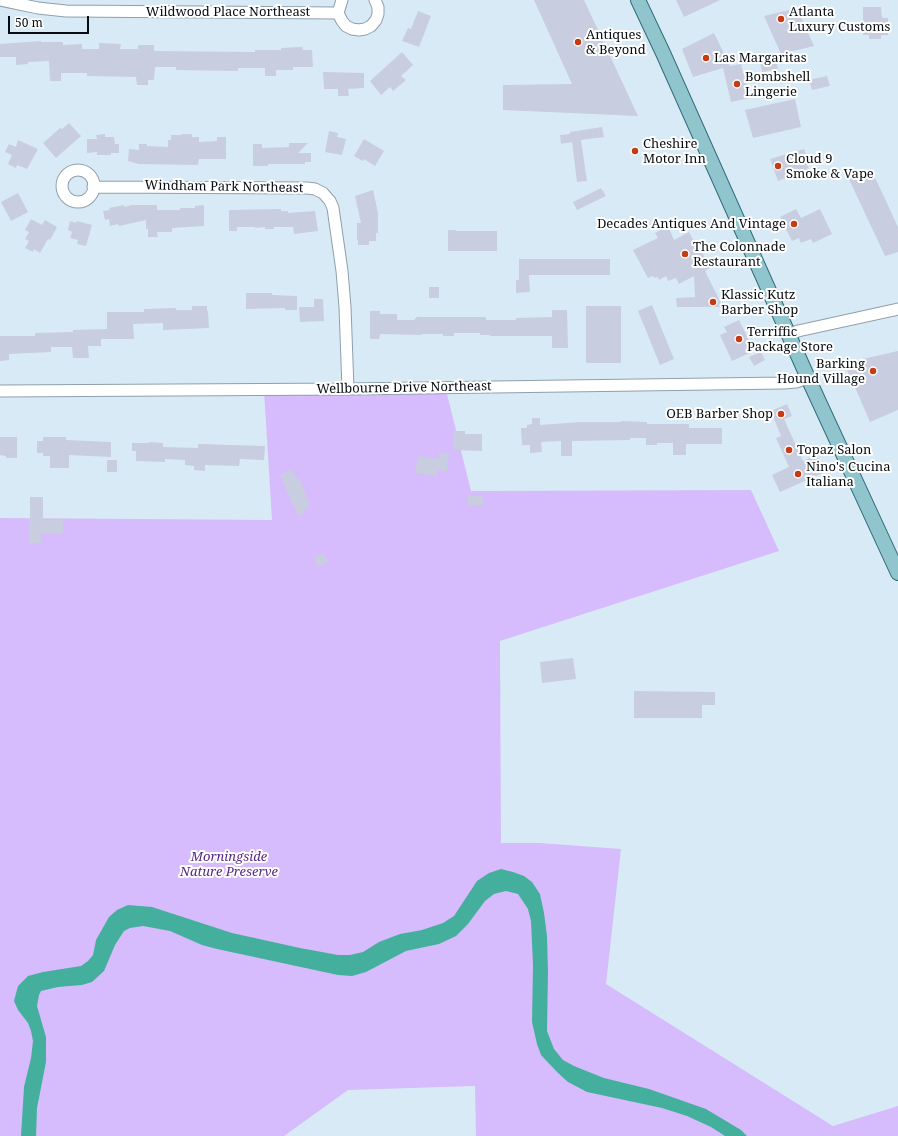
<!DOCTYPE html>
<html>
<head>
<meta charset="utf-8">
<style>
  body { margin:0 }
  #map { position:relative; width:898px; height:1136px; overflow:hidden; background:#d9eaf7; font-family:"Noto Serif",serif }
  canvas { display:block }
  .scale { position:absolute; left:8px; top:16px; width:81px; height:18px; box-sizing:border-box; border:2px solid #070c10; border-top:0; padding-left:5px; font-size:12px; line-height:14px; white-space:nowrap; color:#070c10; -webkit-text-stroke:3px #fff; paint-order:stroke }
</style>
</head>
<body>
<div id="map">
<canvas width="898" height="1136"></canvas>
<div class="scale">50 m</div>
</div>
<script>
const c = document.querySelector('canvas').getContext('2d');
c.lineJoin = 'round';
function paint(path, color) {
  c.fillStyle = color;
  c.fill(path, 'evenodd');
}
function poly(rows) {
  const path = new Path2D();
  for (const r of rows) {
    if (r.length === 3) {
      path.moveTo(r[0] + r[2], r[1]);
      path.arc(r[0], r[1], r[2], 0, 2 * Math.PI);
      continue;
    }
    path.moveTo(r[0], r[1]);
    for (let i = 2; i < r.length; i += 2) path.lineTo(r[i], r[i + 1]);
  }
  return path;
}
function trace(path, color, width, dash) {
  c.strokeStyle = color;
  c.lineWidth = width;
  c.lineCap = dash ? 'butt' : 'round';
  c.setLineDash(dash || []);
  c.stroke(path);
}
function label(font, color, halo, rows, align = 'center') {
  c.font = font + ' "Noto Serif",serif';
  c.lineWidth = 4;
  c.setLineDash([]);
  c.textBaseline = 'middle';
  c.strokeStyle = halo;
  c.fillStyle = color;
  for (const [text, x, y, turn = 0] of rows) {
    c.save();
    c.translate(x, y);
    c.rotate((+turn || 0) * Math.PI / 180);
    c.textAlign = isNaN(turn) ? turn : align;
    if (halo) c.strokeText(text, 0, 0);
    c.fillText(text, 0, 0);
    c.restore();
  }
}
const green = poly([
  [446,390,471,491,751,490,779,551,500,641,501,843,540,843,621,849,606,984,833,1126,898,1106,898,1136,476,1136,475,1086,348,1090,284,1136,0,1136,0,518,272,520,264,391]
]);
const water = poly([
  [501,869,513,872,524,876,532,882,540,894,544,913,547,936,548,972,547,1031,554,1049,563,1060,574,1066,604,1078,649,1089,706,1109,741,1130,747,1136,725,1136,711,1127,687,1116,662,1108,587,1092,568,1082,558,1073,541,1055,537,1044,532,1022,533,965,531,921,528,909,518,894,506,891,494,894,485,901,468,924,456,936,439,944,406,951,366,972,352,976,338,975,217,949,202,945,170,931,143,926,130,928,124,931,115,945,104,971,92,982,82,985,58,987,41,991,39,995,37,1006,46,1037,46,1062,37,1108,36,1136,21,1136,24,1087,31,1058,33,1041,31,1031,28,1023,18,1010,14,1001,18,986,28,976,43,972,81,966,88,961,93,955,96,940,109,917,117,910,128,905,152,907,232,933,300,948,338,955,350,955,363,952,379,942,400,934,422,930,443,923,454,916,477,881,489,873]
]);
const building = poly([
  [534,0,584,0,638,116,503,110,503,85,572,84],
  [676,0,720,0,684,17],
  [863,7,881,7,882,18,888,18,888,35,881,35,881,39,869,39,869,35,863,35],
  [797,8,814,46,781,54,764,16],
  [418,11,431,16,419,47,402,41,408,28,411,29],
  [714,33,730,66,741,64,750,98,731,102,723,68,693,77,682,49],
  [41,41,41,42,63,42,63,45,82,44,82,49,99,49,99,43,121,44,120,49,138,49,138,45,154,45,154,51,255,52,255,50,281,50,281,48,302,47,303,50,312,50,313,67,293,67,293,70,276,70,276,76,265,76,265,68,238,68,238,71,176,70,176,67,155,67,154,80,148,80,148,85,137,85,136,77,87,76,87,73,61,73,61,81,50,81,49,61,28,62,28,64,16,65,16,57,0,57,0,44],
  [402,52,413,65,401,76,406,80,393,91,390,87,381,95,370,81],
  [776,58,778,69,762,72,760,61],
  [323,72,364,73,364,88,348,89,349,96,338,96,338,89,324,89],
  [827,76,830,86,812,90,809,80],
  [795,99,801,127,753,138,745,110],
  [69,123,81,136,56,158,43,143,60,128,62,129],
  [602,127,604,137,581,140,587,181,577,182,572,142,561,144,560,135,570,134,570,132],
  [329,131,338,133,337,137,346,139,342,155,325,152],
  [105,134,105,137,114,137,115,144,119,144,119,153,111,153,111,155,97,155,97,152,87,153,87,139,97,139,96,135],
  [182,134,192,134,192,137,199,137,199,142,217,141,217,137,226,137,226,159,199,159,198,165,139,164,128,161,129,149,139,150,139,144,147,144,147,146,168,147,168,140,171,140,171,135,182,135],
  [364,139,384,151,375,166,364,159,363,161,354,156],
  [18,140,38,149,27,169,17,165,16,168,8,164,12,155,5,152,9,144,16,147],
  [289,143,308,143,298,153,311,153,311,162,305,162,305,164,268,164,268,166,253,166,253,144,262,144,262,148,289,147],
  [804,149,807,157,804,158,809,169,778,181,770,159],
  [871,169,898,227,898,252,885,256,848,177],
  [601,188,606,196,577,210,573,202],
  [373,190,378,213,378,233,376,233,376,241,369,241,369,245,358,245,358,240,357,240,357,223,361,223,355,196],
  [18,193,28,212,11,221,1,202],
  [124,205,124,207,132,205,157,205,157,210,180,210,180,208,195,208,195,206,204,205,204,226,172,228,172,232,157,232,158,237,148,237,148,229,146,229,146,220,119,226,118,224,110,226,109,219,105,220,103,211,110,210,109,208],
  [281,209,281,211,288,211,288,213,315,211,318,231,294,234,293,227,274,227,274,229,265,229,265,227,255,228,255,227,237,227,237,231,229,231,229,210],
  [796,209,801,218,820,209,832,234,813,243,811,239,801,243,799,238,792,241,780,217],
  [31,219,42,225,45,220,57,227,50,240,48,239,40,253,34,249,33,252,25,248,29,241,25,239,29,232,25,230],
  [70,221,76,223,77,221,92,225,86,246,77,244,78,240,70,238,72,232,68,230],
  [668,226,674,240,689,232,699,251,701,250,710,268,705,271,723,307,677,307,676,298,695,297,694,276,679,284,676,278,668,281,666,276,659,280,658,277,655,278,653,276,648,278,633,250,658,238,655,233],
  [448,230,456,230,456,231,497,231,497,251,448,251],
  [519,259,610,259,610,275,529,275,530,292,516,293,516,280,519,280],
  [429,287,439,287,439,298,429,298],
  [246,293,272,293,272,295,297,296,297,310,285,310,285,308,246,309],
  [314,299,323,299,324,321,300,322,299,307,314,307],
  [652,305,674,359,660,365,638,311],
  [192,306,207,306,207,311,208,311,209,328,163,330,163,323,133,324,134,339,101,339,101,346,88,346,89,358,73,358,72,347,51,347,51,352,9,354,9,360,0,361,0,336,35,336,35,333,73,332,73,330,107,329,107,312,144,312,144,309,176,308,176,310,192,310],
  [586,306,621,306,621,363,586,363],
  [552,310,567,310,568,348,552,348,552,336,490,336,490,335,480,335,480,333,454,333,454,336,443,336,443,334,422,334,422,335,380,334,379,339,370,339,370,311,380,311,380,314,397,314,397,320,414,320,417,317,486,317,486,320,516,320,516,318,552,317],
  [739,320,754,351,732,361,720,335,727,332,724,327],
  [898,351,898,410,870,422,854,385,852,385,845,363],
  [761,352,765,360,754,366,749,357],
  [787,404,792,416,784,419,803,461,817,455,825,472,780,492,772,475,789,467,776,438,781,436,771,411],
  [532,418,540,418,540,425,580,422,621,422,621,421,647,422,647,424,689,424,689,428,722,428,722,444,686,444,686,455,673,455,673,443,657,443,657,445,646,445,646,438,630,438,630,440,572,441,572,456,561,456,561,441,541,442,542,452,530,453,530,445,522,445,521,428,527,428,527,425,532,424],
  [453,431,465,431,465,434,482,434,482,451,453,450],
  [0,437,17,437,17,458,6,458,6,456,0,455],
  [43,437,66,437,66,440,111,442,111,457,69,455,69,468,50,468,50,456,43,456,43,453,37,453,37,441,43,441],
  [149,442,163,443,163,447,198,448,198,444,265,446,264,460,240,459,239,466,205,465,205,471,194,470,194,466,185,465,185,460,165,459,165,462,136,461,136,451,132,451,132,443,149,443],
  [439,452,449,454,447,471,438,470,437,476,415,473,418,456,438,459],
  [107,460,117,460,117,472,107,472],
  [292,469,296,479,299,477,310,506,304,509,306,512,298,516,280,475],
  [482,495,483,505,468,506,468,496],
  [30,497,43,497,43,520,63,520,63,533,41,533,41,543,29,543,29,519,30,519],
  [323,553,328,562,318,567,314,558],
  [573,658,576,679,542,683,540,662],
  [634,691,715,692,715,705,702,705,702,718,634,718]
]);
const minor = poly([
  [0,0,38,8,66,11,338,13],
  [342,0,338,13,342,21,346,26,352,29,359,30,365,29,371,26,376,20,378,14,378,7,375,0],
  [78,186,16],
  [93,187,307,188,315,189,323,193,330,201,333,208,342,271,345,307,348,389],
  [789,334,798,331,898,309],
  [0,391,348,389,784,383,796,382,808,378]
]);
const major = poly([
  [638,0,663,53,808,378,898,573]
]);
const markers = [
  [781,19,4,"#c53c14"],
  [578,42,4,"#c53c14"],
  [706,58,4,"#c53c14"],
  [737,84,4,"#c53c14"],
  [635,151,4,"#c53c14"],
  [778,166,4,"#c53c14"],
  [794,224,4,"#c53c14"],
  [685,254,4,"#c53c14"],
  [713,302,4,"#c53c14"],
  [739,339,4,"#c53c14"],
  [873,371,4,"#c53c14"],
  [781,414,4,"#c53c14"],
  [789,450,4,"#c53c14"],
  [798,474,4,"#c53c14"]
];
const streetNames = [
  ["Wildwood Place Northeast",228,12],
  ["Windham Park Northeast",224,187,1],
  ["Wellbourne Drive Northeast",404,388,-1]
];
const poiNames = [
  ["Atlanta",789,12],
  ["Luxury Customs",789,27],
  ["Antiques",586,35],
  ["& Beyond",586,50],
  ["Las Margaritas",714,58],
  ["Bombshell",745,77],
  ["Lingerie",745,92],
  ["Cheshire",643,144],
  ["Motor Inn",643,159],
  ["Cloud 9",786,159],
  ["Smoke & Vape",786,174],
  ["Decades Antiques And Vintage",786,224,"right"],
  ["The Colonnade",693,247],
  ["Restaurant",693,262],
  ["Klassic Kutz",721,295],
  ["Barber Shop",721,310],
  ["Terriffic",747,332],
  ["Package Store",747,347],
  ["Barking",865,364,"right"],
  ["Hound Village",865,379,"right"],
  ["OEB Barber Shop",773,414,"right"],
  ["Topaz Salon",797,450],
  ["Nino's Cucina",806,467],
  ["Italiana",806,482]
];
const parkNames = [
  ["Morningside",229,857],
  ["Nature Preserve",229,872]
];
paint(green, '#d6bcfc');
paint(water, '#45af9d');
paint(building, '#c8cddf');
trace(minor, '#909fab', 13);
trace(major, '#316b77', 16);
trace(minor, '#fff', 11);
trace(major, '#91c5ce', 14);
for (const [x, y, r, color] of markers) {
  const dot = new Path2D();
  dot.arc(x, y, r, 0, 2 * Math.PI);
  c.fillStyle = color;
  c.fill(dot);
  trace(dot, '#fff', 1.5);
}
label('13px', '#070c10', '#fff', streetNames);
label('13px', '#070c10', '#fff', poiNames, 'left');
label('italic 13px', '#572487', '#fff', parkNames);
</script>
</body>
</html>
